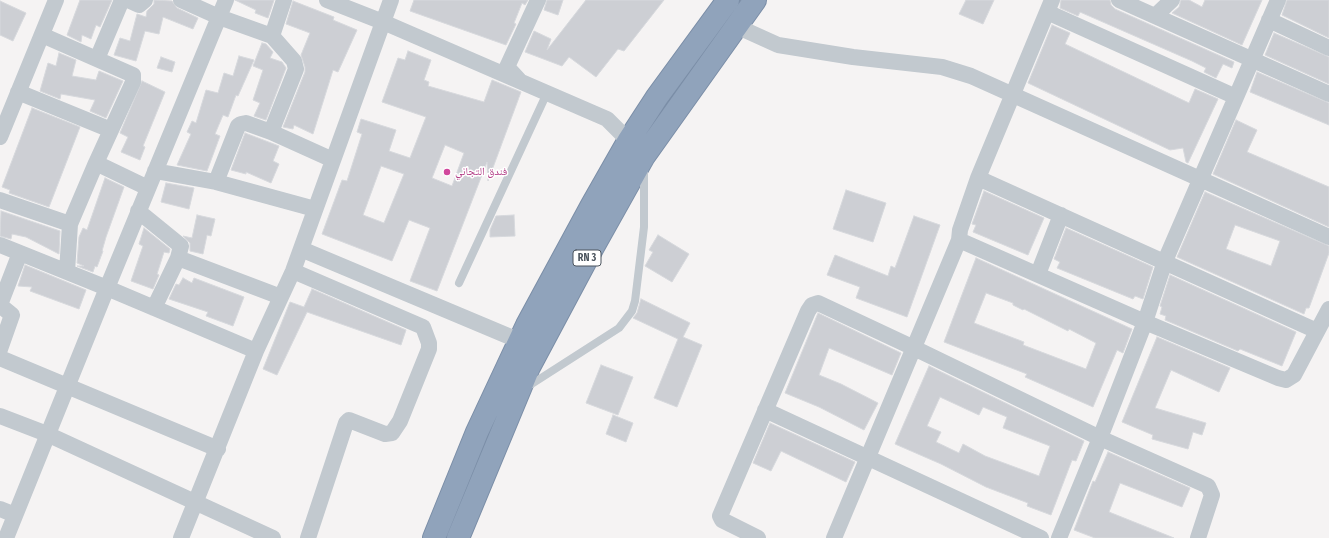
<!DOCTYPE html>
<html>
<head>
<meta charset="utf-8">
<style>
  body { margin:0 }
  canvas { display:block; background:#f5f3f3 }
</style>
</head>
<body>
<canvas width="1329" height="538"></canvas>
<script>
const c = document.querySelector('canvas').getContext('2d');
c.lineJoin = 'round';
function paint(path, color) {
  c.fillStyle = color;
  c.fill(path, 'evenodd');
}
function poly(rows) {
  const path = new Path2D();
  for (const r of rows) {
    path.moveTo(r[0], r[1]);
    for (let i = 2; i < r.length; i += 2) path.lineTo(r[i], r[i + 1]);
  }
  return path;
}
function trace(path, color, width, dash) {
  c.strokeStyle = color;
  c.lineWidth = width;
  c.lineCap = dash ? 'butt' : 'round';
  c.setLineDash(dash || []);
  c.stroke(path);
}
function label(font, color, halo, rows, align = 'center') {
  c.font = font + ' "Fira Sans Condensed","Noto Naskh Arabic",sans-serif';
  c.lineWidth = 3;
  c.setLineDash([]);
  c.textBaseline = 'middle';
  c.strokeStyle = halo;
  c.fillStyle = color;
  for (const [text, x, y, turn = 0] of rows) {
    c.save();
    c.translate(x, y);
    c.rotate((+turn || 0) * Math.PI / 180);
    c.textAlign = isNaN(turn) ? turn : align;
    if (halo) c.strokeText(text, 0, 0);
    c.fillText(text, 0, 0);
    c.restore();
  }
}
const building = poly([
  [80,0,112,0,100,27,96,25,91,39,82,35,81,42,67,35,80,0],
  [154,0,172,1,177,8,198,18,193,29,163,17,159,34,145,31,136,61,114,55,120,38,130,41,137,14,146,17,147,11,154,4,154,0],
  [235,0,274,0,268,18,255,13,256,10,235,0],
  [414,0,528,0,525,5,522,3,514,23,516,24,506,45,410,11,414,0],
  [547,0,563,0,558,15,544,10,547,0],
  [586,0,664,0,624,51,618,49,596,77,569,57,562,66,525,52,534,31,551,39,547,50,586,0],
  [966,0,994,0,983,24,959,14,966,0],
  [1061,0,1110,0,1111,5,1115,9,1234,62,1232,68,1223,64,1216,78,1204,72,1206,68,1192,61,1080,12,1078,16,1060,8,1061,0],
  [1181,0,1189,0,1202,7,1205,0,1262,0,1242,45,1172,13,1179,7,1181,0],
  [1287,0,1329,0,1329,38,1282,15,1287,0],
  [0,1,26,13,13,41,0,35,0,1],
  [293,1,334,17,333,20,357,30,338,72,333,70,313,134,294,125,293,129,283,127,305,72,305,67,301,55,310,33,286,24,293,1],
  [1052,25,1070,33,1065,44,1189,103,1195,89,1218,99,1188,163,1186,162,1183,148,1170,150,1028,83,1052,25],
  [1274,33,1329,57,1329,84,1265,55,1274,33],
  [262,43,266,44,273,52,270,58,282,62,286,68,266,120,254,116,260,103,253,100,263,70,253,66,262,43],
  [408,51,431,60,424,80,429,82,428,86,484,102,492,80,521,92,488,181,487,162,437,291,410,281,430,228,409,220,392,261,322,234,342,180,347,181,362,134,357,132,361,119,396,130,389,151,410,158,426,117,382,102,398,58,405,60,408,51],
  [445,145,464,153,452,186,432,178,445,145],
  [381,166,404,174,384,223,363,215,381,166],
  [59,53,76,60,72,76,96,80,99,71,123,81,106,118,90,111,95,100,61,94,60,99,40,91,48,63,56,66,59,53],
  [239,56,254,60,238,96,236,95,228,117,223,115,215,134,220,136,207,171,177,165,191,134,187,132,192,121,196,123,206,90,218,93,224,73,233,76,239,56],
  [161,57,175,62,172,72,157,68,161,57],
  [1257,72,1329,103,1329,125,1250,92,1257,72],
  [142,81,165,92,143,146,145,147,140,160,121,152,128,137,120,133,142,81],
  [32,108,80,127,49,207,9,193,10,190,2,187,32,108],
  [1236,120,1257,130,1247,152,1329,187,1329,227,1213,174,1236,120],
  [245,133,279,146,273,161,279,164,271,183,246,172,246,174,231,170,245,133],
  [105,178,124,187,106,237,102,251,103,251,97,267,95,266,93,272,77,266,84,266,77,263,79,237,83,228,87,230,105,178],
  [166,183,194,188,189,209,161,202,166,183],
  [846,190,886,203,873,242,833,229,846,190],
  [984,191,1044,218,1028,255,973,232,976,225,972,224,984,191],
  [1205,192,1329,246,1329,253,1309,308,1306,308,1304,314,1177,257,1205,192],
  [1235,225,1280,241,1271,266,1226,249,1235,225],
  [1,211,60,231,59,254,26,237,12,234,11,239,0,236,1,211],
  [197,215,215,219,211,236,207,235,203,254,190,251,190,243,183,236,192,238,197,215],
  [514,215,515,236,490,237,490,230,496,216,514,215],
  [914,216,940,225,907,317,856,298,860,287,827,275,835,255,888,276,891,266,895,268,914,216],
  [144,228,170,249,169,253,164,252,157,274,159,275,153,289,131,281,143,246,139,244,144,228],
  [1066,228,1153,267,1143,299,1135,296,1133,299,1057,268,1060,262,1054,259,1066,228],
  [658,235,689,254,672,282,645,266,653,252,649,250,658,235],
  [976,258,1132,329,1123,353,1117,350,1093,407,1025,377,1027,374,944,342,976,258],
  [986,293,1013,303,1013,305,1023,310,1024,309,1068,331,1069,329,1096,343,1086,369,1023,345,1024,342,974,323,986,293],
  [25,265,86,290,79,309,30,291,32,287,18,286,25,265],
  [1170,275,1296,332,1282,366,1240,349,1238,351,1165,320,1166,316,1160,314,1162,307,1160,306,1170,275],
  [183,278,192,283,194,278,244,297,233,326,206,316,208,312,169,299,176,284,179,285,183,278],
  [312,289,406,330,401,345,307,312,277,375,263,369,290,302,304,307,312,289],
  [641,299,690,323,683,337,702,345,677,407,654,398,678,339,633,318,637,313,641,299],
  [818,313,901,353,892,375,829,348,819,375,841,384,878,403,864,430,819,407,785,393,818,313],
  [1157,337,1230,368,1219,392,1171,370,1155,408,1206,423,1202,435,1193,432,1188,449,1152,439,1153,435,1122,422,1157,337],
  [601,365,633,377,618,415,586,403,601,365],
  [929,366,1084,441,1076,461,1072,460,1051,515,1027,506,1028,503,986,487,941,464,895,444,929,366],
  [940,397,979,415,983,407,1007,417,1003,428,1050,446,1039,476,985,456,963,444,959,453,936,442,941,432,927,426,940,397],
  [613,415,633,423,626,442,606,434,613,415],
  [770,423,855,462,846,482,781,451,771,471,753,463,770,423],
  [1108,452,1190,488,1182,507,1120,483,1109,512,1174,538,1095,538,1074,530,1093,481,1095,482,1108,452]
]);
const lane = poly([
  [459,283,547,93],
  [527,387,619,328,632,311,635,301,644,227,644,168]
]);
const street = poly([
  [128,0,139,5,145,0],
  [181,0,219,17,272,36],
  [327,0,383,22,607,119,636,148],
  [1052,0,978,178,960,230,959,240,1145,322,1278,378,1286,380,1294,375,1329,309],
  [1119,0,1329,94],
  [1047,12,1236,97],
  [1155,16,1172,0],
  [1269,20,1329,48],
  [736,26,778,45,853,57,942,67,971,76,1329,237],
  [42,35,133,75,133,82,96,163,148,188],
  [97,59,122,0],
  [519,80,507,67,538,0],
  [18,92,111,130],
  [271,132,296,69,294,61,272,36,284,0],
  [0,137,56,0],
  [155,171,216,182],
  [978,178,1317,331],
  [0,200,70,224,96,163],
  [315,209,216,182,238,126,241,124,246,123,271,132,333,160],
  [138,211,181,246,178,258,154,308],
  [0,245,107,288,256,351],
  [301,249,520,341],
  [178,258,281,297],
  [293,271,423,327,429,343,429,349,400,421,392,433,385,434,349,420,346,423,308,538],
  [67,272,70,224],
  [1038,274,1061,215],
  [0,349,12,315,1,306,1,302,20,253],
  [0,358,218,449],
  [765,410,1041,538],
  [0,416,47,434,273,538],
  [0,509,15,515],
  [6,538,107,288,226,0],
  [181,538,256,351,293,271,391,0],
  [758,538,722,520,720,516,808,311,812,305,818,303,914,348,1100,438,1208,486,1212,495,1198,538],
  [834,538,959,240],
  [1059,538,1100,438,1145,322,1165,261,1278,0]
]);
const highway = poly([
  [434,538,477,432,527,325,592,205,629,140,657,97,728,0],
  [458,538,529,367,593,247,644,156,755,0]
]);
const markers = [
  [447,172,4,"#d1479c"]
];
const shields = [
  [587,258,28]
];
const shieldNames = [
  ["RN 3",587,258]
];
const hotelNames = [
  ["فندق التجاني",455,172]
];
paint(building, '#cdcfd4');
trace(building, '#d7d9dd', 1);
trace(highway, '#7b8ea7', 24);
trace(lane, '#c2c9cf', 8);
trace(street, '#c2c9cf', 16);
trace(highway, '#90a3bb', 22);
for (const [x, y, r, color] of markers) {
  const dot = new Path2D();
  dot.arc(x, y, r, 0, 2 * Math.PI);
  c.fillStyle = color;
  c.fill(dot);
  trace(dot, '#fff', 1.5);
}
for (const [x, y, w] of shields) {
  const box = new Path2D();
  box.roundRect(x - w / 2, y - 8, w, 16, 3);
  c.fillStyle = '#fff';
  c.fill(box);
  trace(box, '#4c555e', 1);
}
label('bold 10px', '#4c555e', null, shieldNames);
label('11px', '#b23c85', '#fff', hotelNames, 'left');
</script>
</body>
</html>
